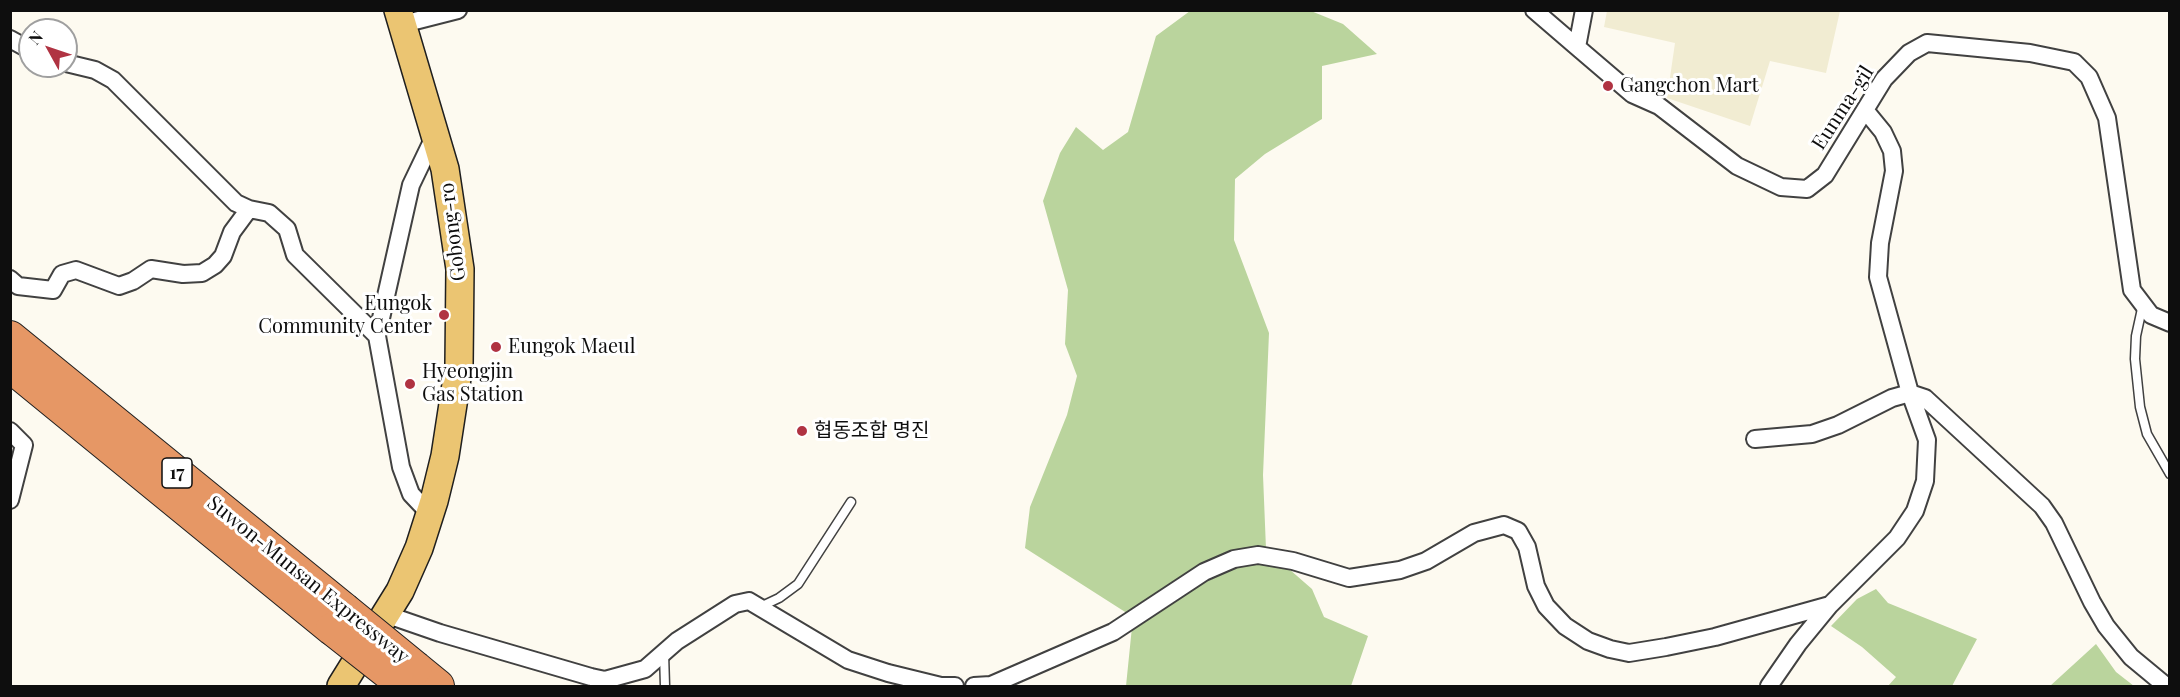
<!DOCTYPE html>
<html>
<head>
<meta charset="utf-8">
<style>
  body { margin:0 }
  #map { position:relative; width:2180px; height:697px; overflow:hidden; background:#fdfaf0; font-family:"Playfair Display",serif }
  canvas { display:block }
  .frame { position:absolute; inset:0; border:12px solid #0e0e0e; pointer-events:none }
  .north { position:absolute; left:18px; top:18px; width:60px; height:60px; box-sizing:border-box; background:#fff; border:2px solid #9f9f9f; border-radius:50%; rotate:310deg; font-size:16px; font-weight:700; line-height:24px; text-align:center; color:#0e0e0e }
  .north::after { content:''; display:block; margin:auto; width:21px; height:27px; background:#b03342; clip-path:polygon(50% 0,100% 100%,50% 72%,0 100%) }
</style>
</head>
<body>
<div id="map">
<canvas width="2180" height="697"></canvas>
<div class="frame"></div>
<div class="north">N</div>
</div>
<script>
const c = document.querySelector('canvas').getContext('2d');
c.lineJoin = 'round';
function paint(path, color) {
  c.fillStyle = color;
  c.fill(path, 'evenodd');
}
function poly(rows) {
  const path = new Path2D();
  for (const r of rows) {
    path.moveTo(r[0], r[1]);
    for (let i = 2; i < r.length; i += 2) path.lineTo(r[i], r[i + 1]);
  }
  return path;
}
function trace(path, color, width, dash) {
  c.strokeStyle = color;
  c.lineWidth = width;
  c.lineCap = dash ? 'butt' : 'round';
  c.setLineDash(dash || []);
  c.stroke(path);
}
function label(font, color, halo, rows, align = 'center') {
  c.font = font + ' "Playfair Display","Noto Sans KR",serif';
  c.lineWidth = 6;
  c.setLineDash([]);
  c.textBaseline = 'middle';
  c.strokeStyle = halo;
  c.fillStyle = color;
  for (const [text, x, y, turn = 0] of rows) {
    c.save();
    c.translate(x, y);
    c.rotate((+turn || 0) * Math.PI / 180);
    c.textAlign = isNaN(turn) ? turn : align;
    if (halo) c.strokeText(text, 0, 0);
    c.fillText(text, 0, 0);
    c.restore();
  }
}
const farmland = poly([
  [1607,11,1607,10,1840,11,1826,73,1770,61,1750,126,1667,98,1675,43,1604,27]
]);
const forest = poly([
  [1190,11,1311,11,1343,24,1377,54,1322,66,1322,119,1265,154,1235,179,1234,240,1269,333,1263,475,1266,549,1312,589,1324,617,1368,636,1351,686,1126,686,1133,617,1025,548,1030,507,1067,415,1077,376,1065,344,1068,290,1043,201,1060,153,1076,127,1103,150,1128,132,1156,36],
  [1876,589,1888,603,1977,639,1952,686,1888,686,1896,677,1862,647,1831,626,1857,599],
  [2096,644,2116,672,2134,686,2050,686]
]);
const service = poly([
  [2143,304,2136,336,2135,359,2140,407,2147,434,2170,474],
  [760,607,779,598,798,584,851,502],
  [664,653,665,686]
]);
const minor = poly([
  [1534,10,1577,47,1584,10],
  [403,24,458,10],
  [10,39,30,50],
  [1577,47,1632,94,1659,106,1737,166,1781,187,1807,189,1825,175,1884,79,1909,53,1927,43,2030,53,2074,62,2089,77,2107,118,2132,290,2151,315,2170,323],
  [66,63,95,70,113,80,236,203,249,209,269,213,287,229,295,255,377,336,401,467,411,494,430,514],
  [10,279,18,286,53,290,62,274,76,270,119,286,133,281,151,269,183,274,202,273,215,265,223,256,232,232,249,209],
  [377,336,411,185,435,135],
  [10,431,24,445,10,500],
  [1755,439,1812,434,1838,425,1892,398,1910,393,1925,398,2042,506,2054,523,2092,602,2106,626,2131,657,2166,686],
  [385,614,440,633,591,677,605,680,645,669,677,641,735,604,749,601,848,660,888,673,941,686,955,686],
  [974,686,991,685,1113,632,1204,572,1234,559,1258,555,1293,561,1349,578,1400,570,1426,561,1474,533,1504,525,1518,531,1527,547,1536,586,1546,606,1565,626,1588,641,1610,649,1629,653,1666,647,1715,637,1830,605],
  [1769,686,1798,644,1830,605,1897,538,1915,511,1925,481,1927,440,1910,393,1878,277,1880,243,1894,171,1892,151,1883,132,1865,110]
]);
const primary = poly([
  [341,686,400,591,419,548,434,501,445,456,459,365,460,269,445,169,398,10]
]);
const motorway = poly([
  [10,337,344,609],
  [10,366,332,629],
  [416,668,438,686]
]);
const motorwayBridge = poly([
  [344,609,416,668],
  [332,629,402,684]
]);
const markers = [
  [1608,86,6,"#b03342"],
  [444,315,6,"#b03342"],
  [496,347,6,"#b03342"],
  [410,384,6,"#b03342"],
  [802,431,6,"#b03342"]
];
const shields = [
  [177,473,30]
];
const shieldNames = [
  ["17",177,473]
];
const poiNames = [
  ["Gangchon Mart",1620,86],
  ["Eungok",432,304,"right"],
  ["Community Center",432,327,"right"],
  ["Eungok Maeul",508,347],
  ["Hyeongjin",422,372],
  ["Gas Station",422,395],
  ["협동조합 명진",814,431]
];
const streetNames = [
  ["Eunma-gil",1843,108,-57],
  ["Gobong-ro",453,232,-97],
  ["Suwon-Munsan Expressway",308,580,39]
];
paint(farmland, '#f1ecd2');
paint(forest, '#bad49d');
trace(service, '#414141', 11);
trace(minor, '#414141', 20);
trace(primary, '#1f1f1f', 30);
trace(motorway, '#1f1f1f', 34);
trace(service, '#fff', 8);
trace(minor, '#fff', 16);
trace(primary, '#ebc572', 27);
trace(motorway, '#e69765', 32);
trace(motorwayBridge, '#1f1f1f', 34, []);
trace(motorwayBridge, '#e69765', 32);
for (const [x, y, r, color] of markers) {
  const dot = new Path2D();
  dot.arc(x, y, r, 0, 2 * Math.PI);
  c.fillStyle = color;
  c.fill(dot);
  trace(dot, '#fff', 2);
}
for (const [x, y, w] of shields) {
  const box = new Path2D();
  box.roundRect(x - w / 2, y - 15, w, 30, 4.5);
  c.fillStyle = '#fff';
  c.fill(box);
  trace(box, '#0e0e0e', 1.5);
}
label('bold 18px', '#0e0e0e', null, shieldNames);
label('20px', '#0e0e0e', '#fff', poiNames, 'left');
label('20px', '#0e0e0e', '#fff', streetNames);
</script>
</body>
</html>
